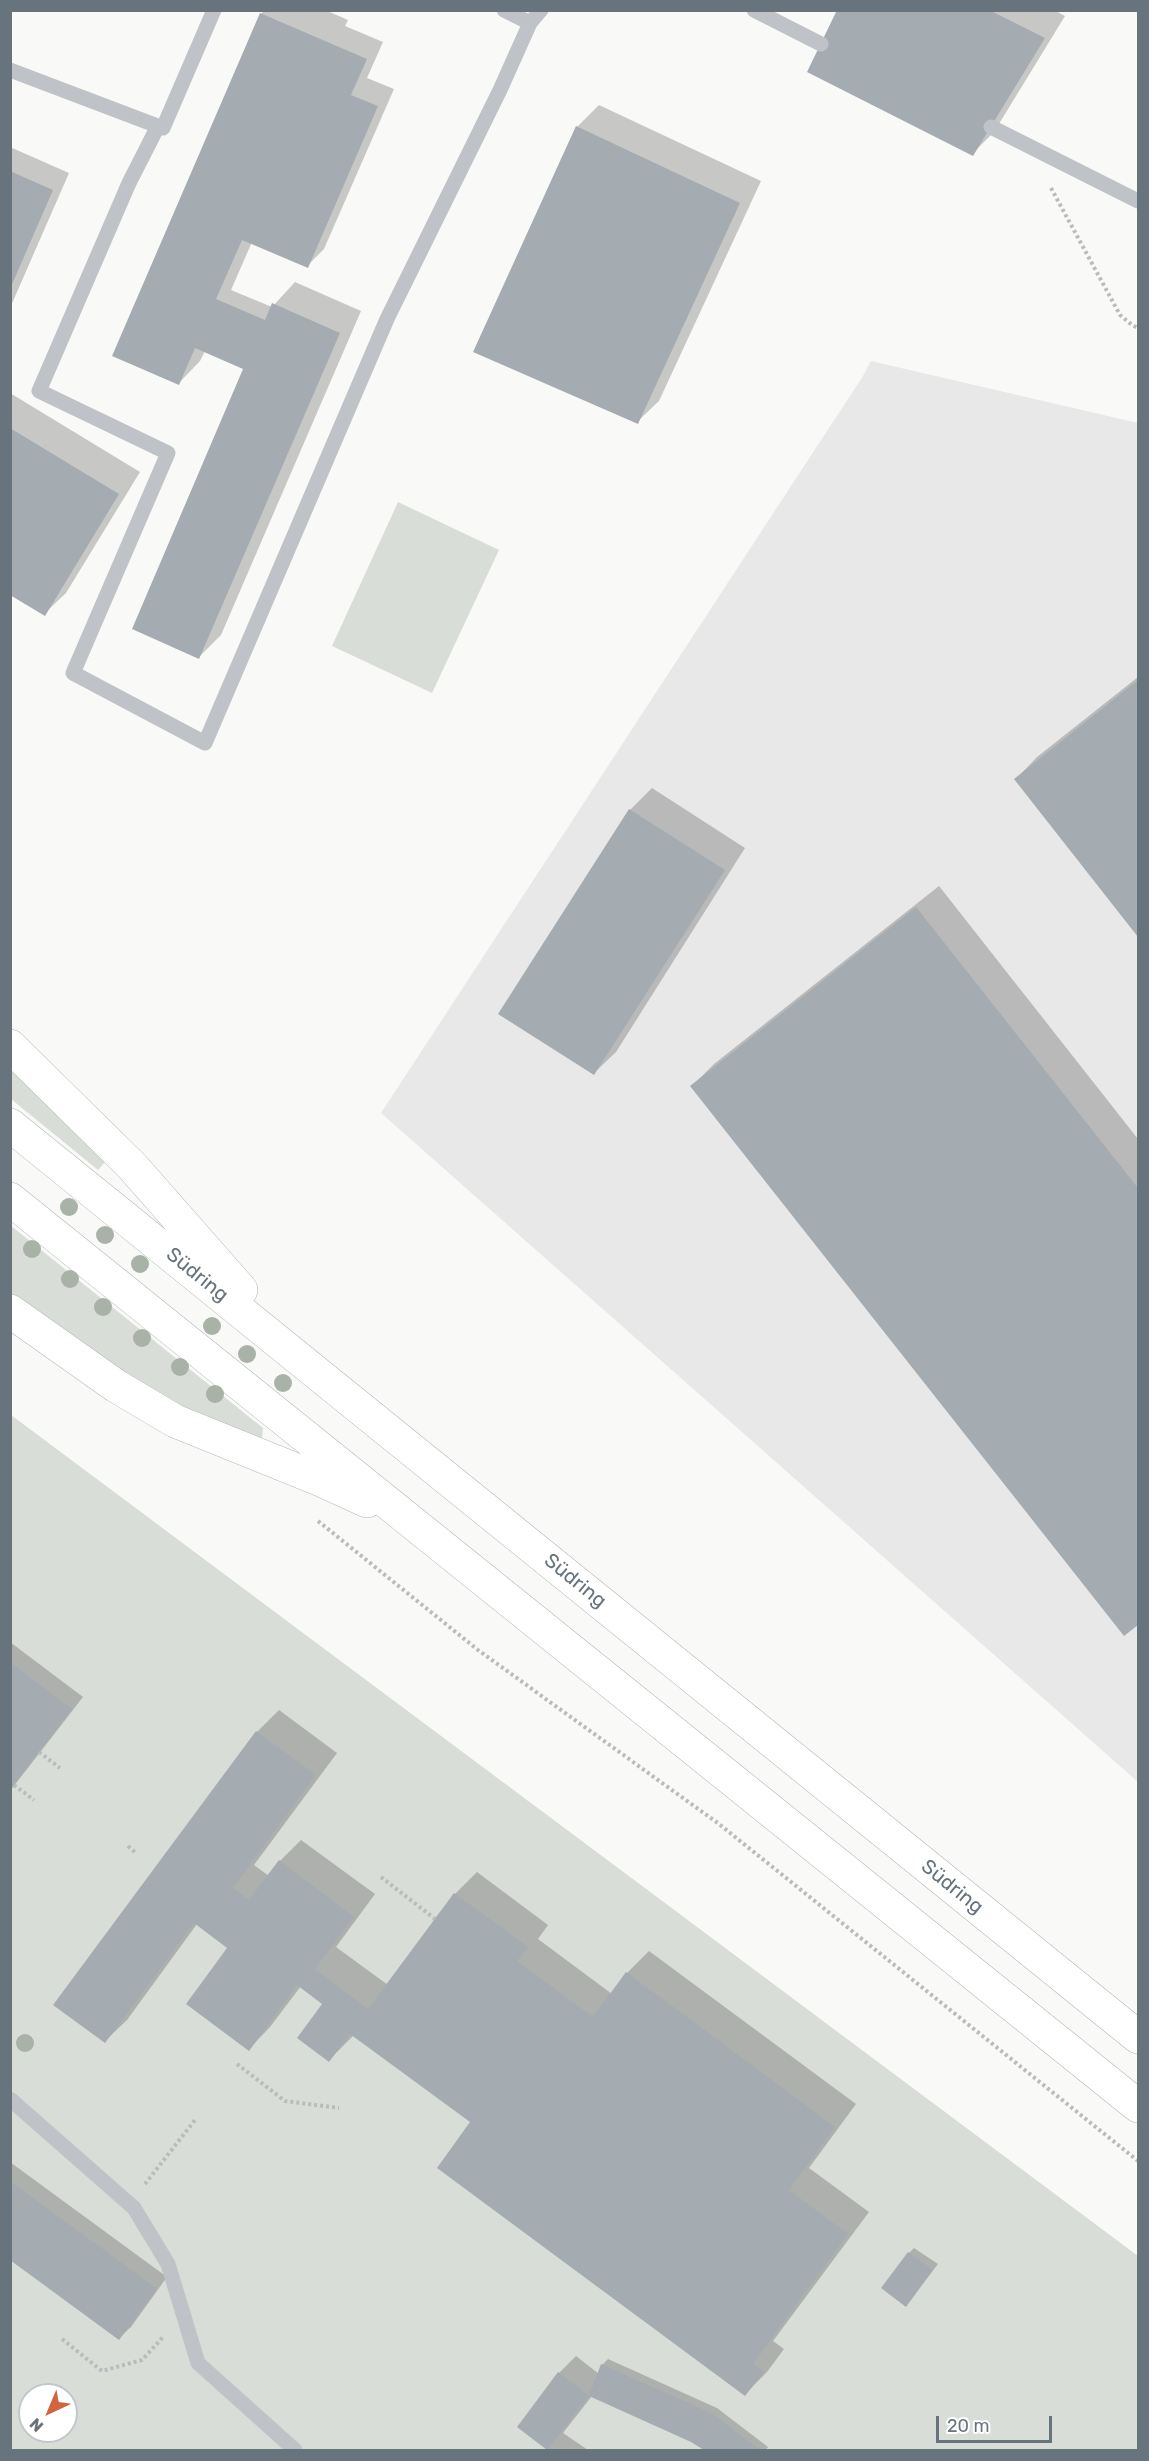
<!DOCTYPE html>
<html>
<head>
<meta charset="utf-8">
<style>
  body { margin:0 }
  #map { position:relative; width:1149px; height:2461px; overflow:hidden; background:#f9f9f7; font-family:Rubik,sans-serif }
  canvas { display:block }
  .frame { position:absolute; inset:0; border:12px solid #67747e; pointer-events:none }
  .north { position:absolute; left:18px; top:2383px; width:60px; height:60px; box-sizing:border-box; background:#fff; border:2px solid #c2c7cb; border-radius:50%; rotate:224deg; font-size:16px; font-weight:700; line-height:24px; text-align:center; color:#67747e }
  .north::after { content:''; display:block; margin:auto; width:21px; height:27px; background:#d06540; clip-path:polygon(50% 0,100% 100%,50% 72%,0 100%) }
  .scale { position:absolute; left:936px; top:2416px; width:116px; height:27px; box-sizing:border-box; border:3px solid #67747e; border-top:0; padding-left:8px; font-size:18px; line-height:21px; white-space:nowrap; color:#67747e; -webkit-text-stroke:4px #fff; paint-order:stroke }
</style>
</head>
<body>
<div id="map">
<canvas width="1149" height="2461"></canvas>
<div class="frame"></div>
<div class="north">N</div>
<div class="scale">20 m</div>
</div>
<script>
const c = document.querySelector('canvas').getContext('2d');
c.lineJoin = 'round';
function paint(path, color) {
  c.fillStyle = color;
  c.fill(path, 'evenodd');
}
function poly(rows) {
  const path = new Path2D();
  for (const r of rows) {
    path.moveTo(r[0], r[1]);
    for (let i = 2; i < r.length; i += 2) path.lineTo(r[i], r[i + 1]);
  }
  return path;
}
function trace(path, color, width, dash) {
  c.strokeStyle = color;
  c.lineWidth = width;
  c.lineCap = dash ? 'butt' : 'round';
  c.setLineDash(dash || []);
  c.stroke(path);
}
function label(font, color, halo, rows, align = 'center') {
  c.font = font + ' Rubik,sans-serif';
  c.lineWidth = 6;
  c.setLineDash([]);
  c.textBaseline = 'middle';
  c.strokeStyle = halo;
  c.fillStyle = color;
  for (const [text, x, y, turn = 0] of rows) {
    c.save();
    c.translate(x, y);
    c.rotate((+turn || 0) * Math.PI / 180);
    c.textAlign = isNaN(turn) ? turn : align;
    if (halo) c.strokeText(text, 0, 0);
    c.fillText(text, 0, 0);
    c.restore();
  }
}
const built = poly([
  [871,361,1138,423,1138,1782,381,1113,863,376]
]);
const green = poly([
  [398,502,499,550,432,693,332,646],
  [10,1067,105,1162,98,1170,11,1099],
  [10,1225,263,1428,262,1438,195,1415,127,1378,11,1294],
  [11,1415,1138,2256,1138,2450,11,2450],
  [30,2395,66,2395,66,2431,30,2431]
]);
const shadow = poly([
  [265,10,325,10,348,20,345,26,383,42,367,78,394,89,324,249,307,266,252,242,231,290,272,307,295,282,361,311,221,635,199,657,248,363,205,351,200,361,179,383,261,14],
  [840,10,1054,10,1065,16,994,132,972,154],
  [599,105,761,181,659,401,637,422,577,127],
  [10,147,69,173,10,308],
  [10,393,140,472,66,593,44,614,10,594],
  [1138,677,1138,935,1016,779,1037,757],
  [652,788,745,848,616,1052,594,1073,630,810],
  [939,886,1138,1139,1138,1623,1124,1634,692,1086,714,1064],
  [10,1642,83,1697,10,1791],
  [279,1710,337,1753,254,1865,269,1876,280,1861,301,1840,375,1894,336,1947,388,1985,455,1894,477,1872,548,1925,538,1939,612,1994,627,1973,649,1951,856,2104,809,2168,869,2212,773,2341,784,2349,767,2372,745,2394,472,2122,354,2035,329,2060,324,2004,301,1986,270,2027,249,2049,229,1947,197,1924,127,2020,105,2041,257,1732],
  [10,2162,167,2277,131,2327,119,2338,10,2258],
  [914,2248,938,2264,906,2305,909,2253],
  [576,2356,599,2374,602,2365,608,2359,717,2408,768,2447,766,2450,707,2450,692,2441,592,2396,563,2433,588,2450,549,2450,519,2427,559,2373]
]);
const building = poly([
  [837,10,989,10,1045,38,973,156,807,72],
  [260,13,367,59,351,95,378,106,308,268,242,240,216,299,265,320,272,303,340,333,199,659,132,629,243,369,195,348,179,385,112,356],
  [576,126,740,203,638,424,473,352],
  [10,171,53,190,10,289],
  [10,428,119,494,45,616,10,595],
  [1138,680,1138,937,1014,779],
  [629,809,725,870,594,1075,498,1014],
  [916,907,1138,1188,1138,1625,1124,1636,690,1086],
  [10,1662,72,1709,10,1789],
  [256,1731,316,1775,233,1888,249,1900,279,1860,354,1917,315,1969,368,2009,454,1893,528,1947,517,1961,593,2017,626,1972,835,2127,789,2190,848,2234,753,2364,764,2372,745,2396,437,2168,470,2122,350,2034,329,2062,297,2038,322,2004,297,1985,249,2051,186,2004,227,1948,194,1923,105,2043,53,2005],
  [10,2181,157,2289,119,2340,10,2260],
  [908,2252,933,2270,906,2307,881,2288],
  [601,2364,711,2413,760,2450,704,2450,691,2442,589,2396],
  [558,2372,589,2396,547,2450,517,2427]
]);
const path = poly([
  [1051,188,1120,315,1132,325,1138,328],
  [318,1521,478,1650,719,1824,1138,2161],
  [39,1752,60,1768],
  [14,1785,34,1800],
  [128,1846,136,1853],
  [381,1877,435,1919],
  [237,2064,285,2101,339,2108],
  [145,2184,195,2120],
  [62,2339,102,2371,142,2360,163,2337]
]);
const lane = poly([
  [504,10,530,23],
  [754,10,821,44],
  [10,70,163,128,214,10],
  [158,126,129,183,39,391,168,453,73,673,205,743,387,319,500,90,530,23,541,10],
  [991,127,1138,201],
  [10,2099,134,2208,168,2264,198,2363,295,2450]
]);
const primary = poly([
  [10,1046,132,1166,241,1290],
  [10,1125,1138,2037],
  [10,1199,1138,2106],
  [10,1311,116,1386,175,1421,321,1480,367,1501]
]);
const trees = [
  [69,1207],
  [105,1235],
  [32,1249],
  [140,1264],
  [70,1279],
  [103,1307],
  [212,1326],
  [142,1338],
  [247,1354],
  [180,1367],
  [283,1383],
  [215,1394],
  [25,2043]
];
const streetNames = [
  ["Südring",197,1275,39],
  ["Südring",575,1581,39],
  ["Südring",952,1887,39]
];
paint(built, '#e7e8e7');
paint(green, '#d9ddd7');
paint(shadow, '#0003');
paint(building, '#a4acb1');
trace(primary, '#b3b7ba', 34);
trace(path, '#b9bcbe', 4, [3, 3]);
trace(lane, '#bfc2c6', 15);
trace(primary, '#fff', 33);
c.fillStyle = '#a9b2a7';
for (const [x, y] of trees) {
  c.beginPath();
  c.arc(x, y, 9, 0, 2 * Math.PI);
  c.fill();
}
label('20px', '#67747e', '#fff', streetNames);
</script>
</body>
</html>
